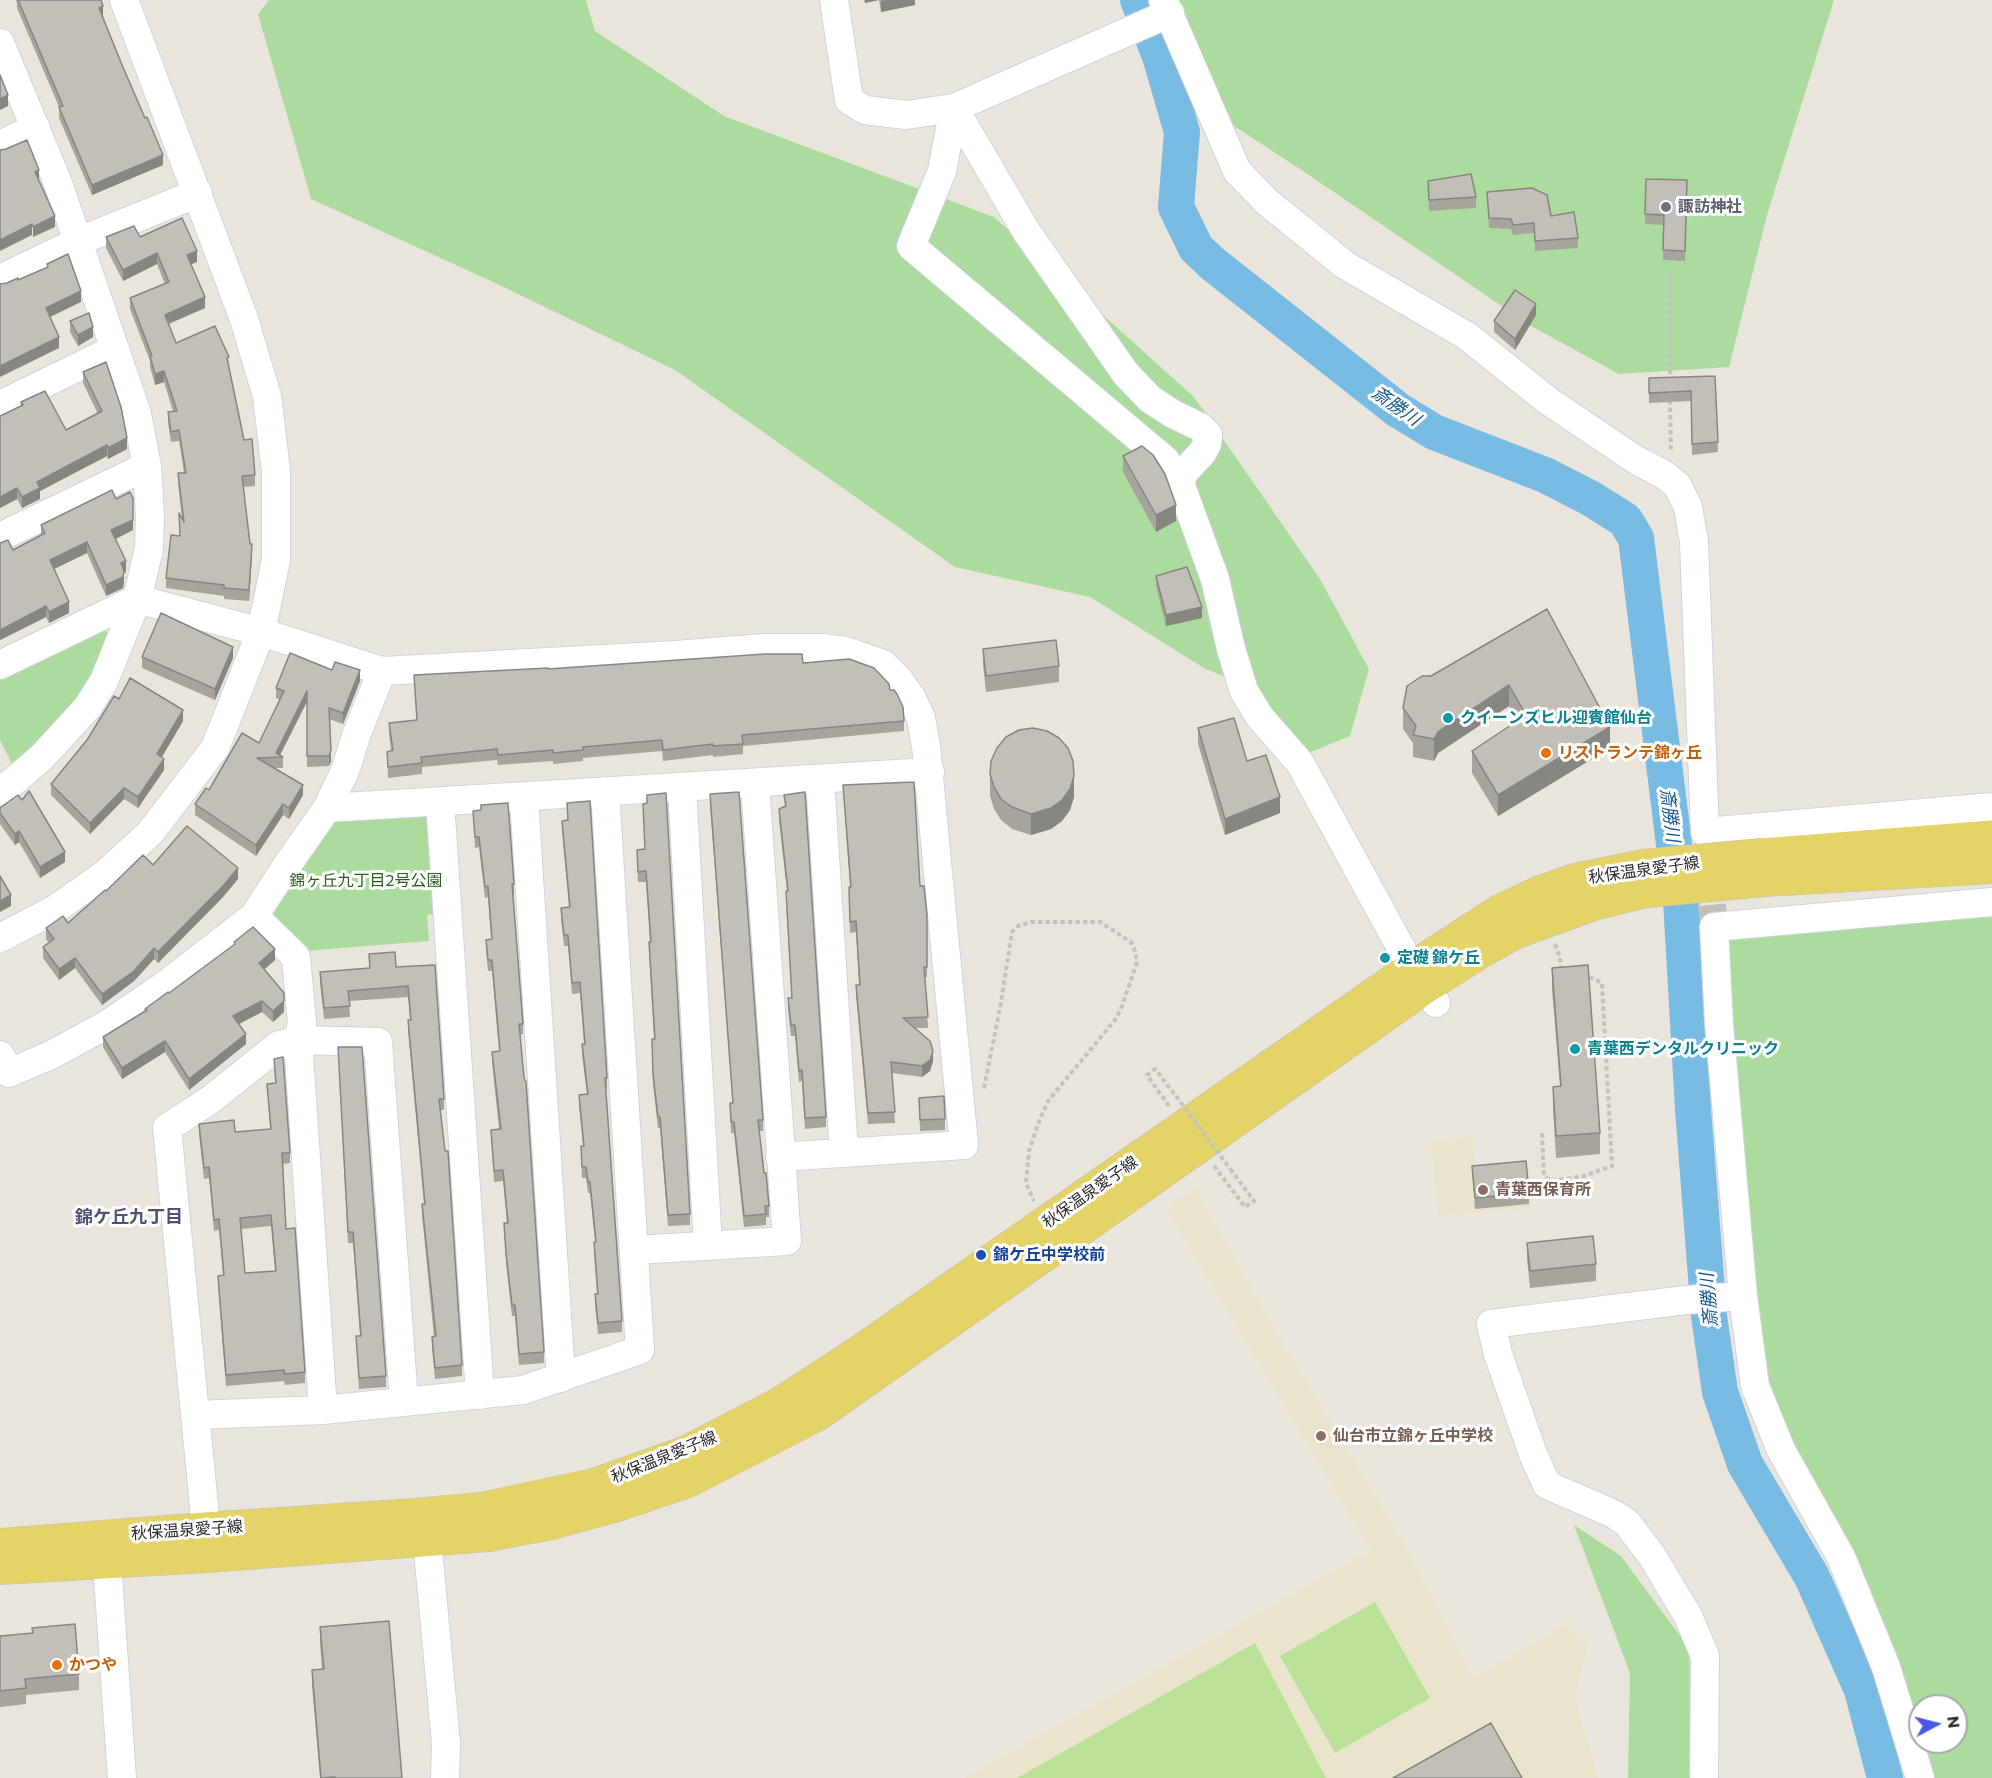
<!DOCTYPE html>
<html>
<head>
<meta charset="utf-8">
<style>
  body { margin:0 }
  #map { position:relative; width:1992px; height:1778px; overflow:hidden; background:#eae5dc; font-family:Commissioner,sans-serif }
  canvas { display:block }
  .north { position:absolute; left:1908px; top:1694px; width:60px; height:60px; box-sizing:border-box; background:#fff; border:2px solid #a9a9a9; border-radius:50%; rotate:83deg; font-size:16px; font-weight:700; line-height:24px; text-align:center; color:#292929 }
  .north::after { content:''; display:block; margin:auto; width:21px; height:27px; background:#4a58e9; clip-path:polygon(50% 0,100% 100%,50% 72%,0 100%) }
</style>
</head>
<body>
<div id="map">
<canvas width="1992" height="1778"></canvas>
<div class="north">N</div>
</div>
<script>
const c = document.querySelector('canvas').getContext('2d');
c.lineJoin = 'round';
function paint(path, color) {
  c.fillStyle = color;
  c.fill(path, 'evenodd');
}
function poly(rows) {
  const path = new Path2D();
  for (const r of rows) {
    path.moveTo(r[0], r[1]);
    for (let i = 2; i < r.length; i += 2) path.lineTo(r[i], r[i + 1]);
  }
  return path;
}
function trace(path, color, width, dash) {
  c.strokeStyle = color;
  c.lineWidth = width;
  c.lineCap = dash ? 'butt' : 'round';
  c.setLineDash(dash || []);
  c.stroke(path);
}
function label(font, color, halo, rows, align = 'center') {
  c.font = font + ' Commissioner,"Noto Sans JP",sans-serif';
  c.lineWidth = 6;
  c.setLineDash([]);
  c.textBaseline = 'middle';
  c.strokeStyle = halo;
  c.fillStyle = color;
  for (const [text, x, y, turn = 0] of rows) {
    c.save();
    c.translate(x, y);
    c.rotate((+turn || 0) * Math.PI / 180);
    c.textAlign = isNaN(turn) ? turn : align;
    if (halo) c.strokeText(text, 0, 0);
    c.fillText(text, 0, 0);
    c.restore();
  }
}
const education = poly([
  [1472,1136,1475,1172,1529,1167,1532,1208,1438,1216,1431,1140],
  [1195,1188,1274,1328,1404,1543,1473,1678,1569,1623,1588,1645,1575,1697,1598,1778,964,1778,1371,1550,1166,1209]
]);
const green = poly([
  [269,0,586,0,595,31,724,116,994,217,1194,397,1320,579,1369,669,1350,736,1306,754,1286,743,1261,692,1204,668,1090,597,955,567,675,370,491,281,311,199,258,14],
  [1171,0,1834,0,1767,215,1729,367,1619,374,1531,326,1300,169,1214,113],
  [101,627,113,638,76,704,13,766,0,740,0,675],
  [426,814,436,822,442,913,427,915,429,941,305,951,272,918,272,900,322,830,339,817],
  [1992,902,1992,1778,1907,1778,1869,1648,1746,1380,1714,927],
  [1920,1706,1956,1706,1956,1742,1920,1742],
  [1574,1525,1621,1556,1689,1648,1691,1760,1693,1778,1628,1778,1630,1673]
]);
const pitch = poly([
  [1375,1602,1430,1698,1335,1753,1280,1656],
  [1255,1643,1326,1778,1017,1778]
]);
const river = poly([
  [1138,0,1160,56,1182,132,1176,207,1196,248,1213,264,1398,410,1434,432,1545,475,1590,498,1625,520,1636,538,1681,901,1693,1109,1709,1316,1720,1392,1745,1464,1812,1577,1862,1690,1885,1778]
]);
const minorTunnel = poly([
  [1708,863,1714,927]
]);
const path = poly([
  [1670,272,1670,380],
  [1670,400,1671,452],
  [1555,944,1560,958,1561,971],
  [984,1088,1000,1008,1012,932,1018,926,1031,922,1100,922,1131,942,1135,951,1137,962,1121,1009,1115,1020,1048,1101,1038,1124,1029,1151,1026,1183,1034,1201],
  [1169,1106,1147,1075,1155,1069,1176,1096],
  [1542,1133,1544,1176,1552,1181,1584,1176,1612,1166,1602,983,1585,975],
  [1214,1166,1245,1207,1254,1201,1231,1170]
]);
const minor = poly([
  [834,0,849,100,865,110,906,115,954,108,942,171,911,246,1165,460,1180,483],
  [1163,0,1237,171,1267,202,1345,265,1467,336,1547,400,1636,460,1663,474,1677,485,1688,507,1694,542,1705,832,1992,807],
  [1170,13,954,108,1026,231,1126,374,1150,399,1173,414,1200,427,1208,435,1207,444,1202,453,1184,472,1180,483,1215,579,1231,649,1244,691,1259,716,1300,763,1412,968,1436,1003],
  [0,43,58,183,137,414,147,466,150,515,149,549,137,599,104,681,87,708,42,757,14,781,0,791],
  [0,145,36,128],
  [0,279,79,241,198,193],
  [0,405,115,349],
  [0,537,147,466],
  [0,665,137,599,261,632,382,671,676,655,764,648,822,648,845,651,883,664,899,680,911,697,921,718,926,746,964,1145,780,1157],
  [820,779,844,1153],
  [682,787,708,1246],
  [524,798,561,1378],
  [440,802,480,1395],
  [327,808,930,772],
  [254,916,296,957,302,1023,298,1040,323,1410],
  [0,938,54,910,104,875,150,833,215,748,261,632,276,560,276,471,267,396,244,319,124,0],
  [0,1055,9,1073,51,1055,108,1024,165,985,254,916,288,864,327,808,345,771,357,733,382,671],
  [636,1250,787,1241,755,784],
  [195,1415,323,1410,523,1390,640,1350,605,791],
  [427,1540,446,1743,445,1778],
  [206,1551,204,1506,167,1128,210,1100,279,1045,298,1040,378,1042,404,1402],
  [107,1562,122,1778],
  [1704,1778,1705,1656,1688,1616,1652,1556,1627,1523,1614,1514,1547,1485,1533,1454,1498,1354,1491,1324,1686,1300,1743,1296],
  [1920,1778,1886,1667,1841,1557,1781,1450,1755,1386,1743,1296,1719,1024,1714,927,1992,902]
]);
const major = poly([
  [1762,855,1992,837],
  [1764,880,1992,867],
  [0,1545,205,1529,415,1515,482,1509,594,1485,687,1452,781,1403,858,1353,1412,968,1500,911,1538,893,1575,880,1644,866],
  [0,1568,206,1556,488,1535,551,1523,620,1504,688,1481,818,1414,1425,987,1485,949,1516,932,1549,920,1597,903,1646,891]
]);
const pathBridge = poly([
  [1176,1096,1231,1170]
]);
const majorBridge = poly([
  [1644,866,1762,855],
  [1646,891,1764,880]
]);
const wall = poly([
  [16,0,101,0,103,17,163,165,92,195,59,118,59,107,17,8,17,3],
  [864,0,915,0,915,5,881,12,879,0,865,3],
  [1646,179,1687,180,1685,261,1663,260,1664,225,1645,224],
  [1428,181,1476,197,1476,208,1429,211],
  [1487,192,1551,216,1578,238,1578,248,1535,251,1534,233,1513,235,1511,229,1489,228],
  [106,237,197,262,191,264,205,308,169,324,176,343,229,368,244,440,255,475,255,486,243,487,252,555,249,601,224,599,224,596,166,588,166,578,179,536,182,519,178,484,178,473,184,473,179,441,171,442,168,423,168,412,173,411,164,382,155,385,150,367,150,361,130,309,130,298,165,284,157,264,123,281,106,248],
  [1536,315,1515,350,1494,332,1494,321],
  [70,321,93,337,78,346,70,332],
  [83,372,127,449,108,459,107,456,40,491,40,499,22,508,17,499,0,508,21,402,66,430,98,414,83,383],
  [1715,376,1718,452,1692,455,1691,401,1649,403,1649,378],
  [1123,456,1176,521,1156,532,1123,472],
  [133,498,133,530,116,539,126,572,124,573,124,582,123,588,106,596,87,553,54,569,69,613,49,623,46,617,0,640,0,543,13,550,41,535,41,525,116,499],
  [1156,576,1202,618,1166,626,1156,586],
  [1547,609,1610,748,1498,816,1472,773,1472,751,1517,721,1509,706,1438,753,1434,761,1413,757,1413,743,1403,729,1403,708,1431,676],
  [983,649,1059,666,1059,682,986,692,983,665],
  [142,657,233,658,215,700,142,668],
  [803,663,890,690,904,721,904,731,743,746,743,754,713,757,713,755,663,761,662,751,583,758,583,761,553,764,553,761,498,765,497,760,422,767,422,774,388,778,387,752,391,750,389,734,389,723,417,720,414,675,548,669],
  [360,681,343,724,329,719,331,761,329,766,307,767,307,702,280,755,283,757,283,768,274,768,303,795,289,819,283,815,256,856,195,815,195,804,259,743,280,700,276,698,276,688],
  [119,699,183,721,162,757,164,770,138,808,124,799,90,834,51,795,51,784],
  [1198,728,1247,761,1280,813,1225,835,1198,744],
  [990,774,1074,797,1070,810,1062,821,1051,829,1031,835,1012,829,1001,820,994,809,990,796],
  [843,785,920,886,927,916,927,977,925,977,928,1028,915,1028,933,1061,930,1071,922,1077,892,1073,895,1123,868,1124,856,996,856,985,859,985,856,932,850,933,849,898,849,887,850,887],
  [710,794,763,1120,763,1131,759,1131,769,1206,769,1217,766,1217,766,1225,744,1227,734,1133,731,1133,730,1103,733,1103,710,805],
  [647,795,690,1214,690,1225,668,1226,660,1128,658,1128,653,1085,652,1039,654,1039,649,953,649,942,650,942,646,882,638,882,637,861,637,850,645,849,643,804,647,804],
  [784,795,826,1117,826,1127,805,1129,802,1081,799,1082,795,1036,791,1036,788,1009,788,998,792,998,786,902,786,891,787,891,779,820,779,809,785,806],
  [567,803,607,1078,607,1089,606,1089,622,1321,622,1332,598,1334,595,1305,595,1294,597,1294,594,1253,594,1242,595,1242,590,1193,588,1193,586,1178,582,1178,581,1157,581,1146,583,1146,579,1106,579,1095,587,1094,582,1055,582,1044,584,1044,580,993,572,994,568,946,564,946,561,919,561,908,569,907,562,832,562,821,567,820],
  [0,808,65,862,40,878,19,842,15,845,0,824],
  [473,811,514,884,514,894,512,895,523,1024,523,1034,520,1035,544,1352,544,1363,519,1365,515,1316,512,1316,506,1264,504,1223,507,1223,503,1181,494,1182,491,1130,499,1129,492,1062,492,1052,499,1051,492,971,488,971,486,950,486,940,491,939,488,897,485,898,479,847,475,848],
  [153,865,238,879,223,897,158,963,154,959,134,981,102,1005,75,968,59,980,43,958,43,947,49,943,46,939,46,928,68,923,106,891],
  [234,942,275,960,264,969,284,1012,273,1022,262,1012,239,1024,246,1044,189,1090,165,1052,122,1079,103,1047,103,1037,145,1011,145,1009,169,993,234,945],
  [369,954,396,967,435,965,444,1099,444,1110,440,1110,462,1365,462,1376,435,1379,432,1348,432,1337,434,1337,422,1215,422,1204,424,1204,408,1031,408,1020,410,1020,408,997,349,1001,350,1017,324,1019,320,983,320,972,369,968],
  [1552,968,1600,1133,1600,1154,1556,1158,1553,1108,1553,1087,1560,1086,1552,990],
  [338,1047,386,1376,386,1387,359,1389,356,1336,360,1336,353,1243,348,1243],
  [274,1059,290,1153,290,1163,283,1164,286,1229,305,1372,305,1383,285,1385,284,1381,226,1386,218,1287,218,1276,223,1275,219,1230,214,1231,209,1178,204,1179,199,1135,199,1124,235,1132,270,1129,267,1084,275,1083],
  [271,1226,275,1271,245,1273,241,1229],
  [919,1098,945,1119,945,1130,920,1131],
  [1472,1166,1529,1193,1529,1204,1475,1209],
  [1527,1243,1596,1264,1596,1281,1530,1288,1527,1259],
  [320,1627,402,1778,320,1778,312,1686,312,1670,322,1669,320,1643],
  [0,1636,79,1674,79,1690,26,1695,26,1704,0,1707]
]);
const shadedWall = poly([
  [865,0,879,0,865,3],
  [887,0,915,0,915,5,881,12,881,1],
  [103,6,103,17,99,18,99,8],
  [8,95,8,106,0,110,0,99],
  [163,155,163,165,92,195,92,185],
  [39,170,39,181,35,172],
  [55,216,55,227,33,237,33,227],
  [32,224,32,235,0,251,0,240],
  [197,251,197,262,187,266,187,255],
  [157,253,157,264,123,281,123,270],
  [81,291,81,302,46,319,46,308],
  [205,297,205,308,165,325,165,315],
  [1536,304,1536,315,1515,350,1515,339],
  [93,327,93,337,78,346,78,335],
  [59,337,59,348,0,377,0,366],
  [164,371,164,382,155,385,155,374],
  [127,438,127,449,108,459,108,448],
  [107,445,107,456,40,491,40,499,22,508,22,497,37,482],
  [17,488,17,499,0,508,0,497],
  [1176,505,1176,521,1156,532,1156,515],
  [133,520,133,530,111,541,111,530],
  [87,542,87,553,50,571,50,560],
  [252,544,252,555,249,601,249,590],
  [126,561,126,572,124,573,124,582,123,588,106,596,106,585,121,563],
  [69,602,69,613,49,623,49,612],
  [46,606,46,617,0,640,0,630],
  [1202,607,1202,618,1166,626,1166,615],
  [233,647,233,658,215,700,215,689],
  [360,670,360,681,343,724,343,713],
  [1509,685,1509,706,1438,753,1434,761,1434,739,1438,732],
  [307,691,307,701,279,757,276,753],
  [183,710,183,721,157,765,157,754],
  [1610,727,1610,748,1498,816,1498,795],
  [331,750,331,761,329,766,329,756],
  [164,759,164,770,138,808,138,797],
  [1074,776,1074,797,1070,810,1062,821,1051,829,1031,835,1031,814],
  [303,785,303,795,289,819,289,808],
  [124,788,124,799,90,834,90,823],
  [1280,797,1280,813,1225,835,1225,819],
  [283,804,283,815,256,856,256,845],
  [19,831,19,842,15,845,15,834],
  [65,852,65,862,40,878,40,867],
  [238,868,238,879,223,897,158,963,158,952],
  [11,895,11,906,0,912,0,901],
  [154,948,154,959,134,981,102,1005,102,994],
  [275,949,275,960,259,974,259,963],
  [75,958,75,968,59,980,59,969],
  [262,1001,262,1012,233,1027,233,1016],
  [284,1001,284,1012,273,1022,273,1011],
  [246,1034,246,1044,189,1090,189,1079],
  [165,1041,165,1052,122,1079,122,1068],
  [933,1051,933,1061,930,1071,922,1077,922,1066]
]);
const building = poly([
  [18,0,101,0,103,6,99,8,122,65,145,118,147,117,163,155,92,185,59,107,63,106,18,0],
  [0,75,8,95,0,99,0,75],
  [27,140,39,170,35,172,55,216,33,227,32,224,0,240,0,150,6,149,27,140],
  [1471,174,1476,197,1429,200,1428,181,1471,174],
  [1646,179,1687,180,1685,251,1663,250,1664,215,1645,214,1646,179],
  [1532,188,1547,195,1551,216,1574,212,1578,238,1535,241,1534,223,1513,225,1511,219,1489,218,1487,192,1532,188],
  [182,218,197,251,187,255,205,297,165,315,176,343,215,326,229,357,227,358,244,440,252,439,255,475,242,476,250,544,252,544,249,590,224,588,224,585,166,578,171,535,180,536,179,513,184,522,178,473,186,473,179,430,171,432,168,412,177,411,164,371,155,374,150,356,152,356,130,298,169,282,157,253,123,270,106,237,134,226,140,237,182,218],
  [68,254,81,291,46,308,59,337,0,366,0,284,7,283,18,278,18,280,48,267,47,264,68,254],
  [1515,290,1536,304,1515,339,1494,321,1515,290],
  [89,313,93,327,78,335,70,321,89,313],
  [106,362,121,407,127,438,108,448,107,445,37,482,40,488,22,497,17,488,0,497,0,416,23,405,21,402,45,391,66,430,102,411,83,372,106,362],
  [1715,376,1718,442,1692,444,1691,391,1649,393,1649,378,1715,376],
  [1142,446,1153,455,1165,474,1176,505,1156,515,1123,456,1142,446],
  [112,490,116,499,130,492,133,498,133,520,111,530,126,561,121,563,124,571,123,577,106,585,87,542,50,560,69,602,49,612,46,606,0,630,0,543,8,540,13,550,45,533,41,525,112,490],
  [1187,567,1202,607,1166,615,1156,576,1187,567],
  [1547,609,1610,727,1498,795,1472,751,1526,715,1509,685,1438,732,1434,739,1413,735,1416,726,1403,708,1407,686,1422,676,1431,676,1547,609],
  [161,613,233,647,215,689,142,657,161,613],
  [1056,640,1059,666,986,676,983,649,1056,640],
  [290,653,332,670,335,662,360,670,343,713,329,708,331,750,329,756,307,756,307,691,276,753,283,757,257,758,303,785,289,808,283,804,256,845,195,804,206,788,209,790,242,733,259,743,284,691,276,688,290,653],
  [765,654,802,654,803,663,849,659,874,668,889,684,890,690,894,690,897,694,903,707,904,721,742,735,743,744,713,746,713,744,663,750,662,740,583,747,583,750,553,753,553,750,498,755,497,749,421,757,422,763,388,767,387,752,393,750,389,723,417,720,414,675,548,668,548,669,765,654],
  [130,678,183,710,157,754,164,759,138,797,124,788,90,823,51,784,87,740,114,696,119,699,130,678],
  [1234,718,1247,761,1266,755,1280,797,1225,819,1198,728,1234,718],
  [1033,728,1047,731,1059,738,1068,748,1073,761,1074,776,1070,789,1062,800,1051,808,1031,814,1012,807,1001,799,994,787,990,774,991,761,997,748,1006,737,1019,730,1033,728],
  [914,782,920,886,924,886,927,916,927,967,924,967,928,1017,903,1018,930,1041,933,1051,930,1060,922,1066,891,1062,895,1112,868,1113,856,985,860,985,856,921,850,922,849,887,851,887,843,785,914,782],
  [29,791,65,852,40,867,19,831,15,834,0,813,0,808,18,795,22,800,29,791],
  [739,792,763,1120,758,1120,764,1173,766,1173,769,1206,765,1206,766,1214,744,1216,734,1122,731,1122,730,1103,733,1103,710,794,739,792],
  [805,792,826,1117,805,1118,802,1070,799,1071,795,1025,791,1025,788,998,792,998,786,891,788,891,779,809,786,806,784,795,805,792],
  [666,793,690,1214,668,1215,660,1117,658,1117,653,1074,652,1039,655,1039,649,942,651,942,646,871,638,872,637,850,645,849,643,804,647,803,647,795,666,793],
  [590,801,607,1078,605,1078,622,1321,598,1323,595,1294,598,1294,594,1242,596,1242,590,1182,588,1182,586,1167,582,1167,581,1146,584,1146,579,1095,588,1094,582,1044,585,1044,580,982,572,983,568,935,564,935,561,908,570,907,562,821,568,820,567,803,590,801],
  [508,803,514,884,512,884,523,1024,519,1024,524,1078,526,1082,544,1352,519,1354,515,1305,512,1305,506,1253,504,1223,508,1223,503,1170,494,1171,491,1130,501,1129,492,1052,500,1051,492,960,488,960,486,940,492,939,488,886,485,887,479,837,475,837,473,811,481,810,481,805,508,803],
  [187,826,238,868,223,886,158,952,154,948,134,971,102,994,75,958,59,969,43,947,54,939,46,928,63,916,68,923,105,890,106,891,143,855,153,865,187,826],
  [0,876,11,895,0,901,0,876],
  [253,927,275,949,259,963,284,993,284,1001,273,1011,262,1001,233,1016,246,1034,189,1079,165,1041,122,1068,103,1037,147,1010,145,1009,168,992,169,993,235,944,234,942,253,927],
  [395,952,396,967,435,965,444,1099,439,1099,445,1151,448,1151,462,1365,435,1368,432,1337,436,1336,422,1204,425,1204,408,1020,411,1020,408,986,348,991,350,1006,324,1008,320,972,370,968,369,954,395,952],
  [1588,965,1600,1133,1556,1136,1553,1087,1561,1086,1552,968,1588,965],
  [338,1047,362,1047,386,1376,359,1378,356,1336,361,1336,353,1232,348,1232,338,1047],
  [283,1057,290,1153,282,1153,286,1229,295,1228,305,1372,285,1374,284,1370,226,1375,218,1276,224,1275,219,1219,214,1220,209,1167,204,1168,199,1124,234,1120,235,1132,271,1129,267,1084,276,1083,274,1059,283,1057],
  [271,1215,276,1271,245,1273,240,1218,271,1215],
  [944,1096,945,1119,920,1120,919,1098,944,1096],
  [1526,1161,1529,1193,1475,1198,1472,1166,1526,1161],
  [1593,1236,1596,1264,1530,1271,1527,1243,1593,1236],
  [389,1621,402,1778,335,1778,335,1777,321,1778,312,1670,324,1669,320,1627,389,1621],
  [75,1624,79,1674,25,1679,26,1688,0,1691,0,1636,33,1633,32,1628,75,1624],
  [1491,1723,1522,1778,1393,1778,1491,1723]
]);
const markers = [
  [1666,207,6,"#6b7280"],
  [1448,718,6,"#0f9aa8"],
  [1546,753,6,"#e8710a"],
  [1385,958,6,"#0f9aa8"],
  [1575,1049,6,"#0f9aa8"],
  [1483,1190,6,"#8d6e63"],
  [981,1255,6,"#1a4fb4"],
  [1321,1436,6,"#8d6e63"],
  [57,1665,6,"#e8710a"]
];
const worshipNames = [
  ["諏訪神社",1678,207]
];
const cultureNames = [
  ["クイーンズヒル迎賓館仙台",1460,718],
  ["定礎 錦ケ丘",1397,958],
  ["青葉西デンタルクリニック",1587,1049]
];
const foodNames = [
  ["リストランテ錦ヶ丘",1558,753],
  ["かつや",69,1665]
];
const streetNames = [
  ["秋保温泉愛子線",1644,870,-8],
  ["秋保温泉愛子線",1090,1192,-35],
  ["秋保温泉愛子線",664,1457,-22],
  ["秋保温泉愛子線",187,1530,-4]
];
const parkNames = [
  ["錦ヶ丘九丁目2号公園",366,881]
];
const educationNames = [
  ["青葉西保育所",1495,1190],
  ["仙台市立錦ヶ丘中学校",1333,1436]
];
const transitNames = [
  ["錦ケ丘中学校前",993,1255]
];
const waterNames = [
  ["斎勝川",1396,406,35],
  ["斎勝川",1670,815,83],
  ["斎勝川",1709,1300,-95]
];
const neighbourhoodNames = [
  ["錦ケ丘九丁目",129,1217]
];
paint(education, '#eae4cd');
paint(green, '#acdc9d');
paint(pitch, '#bce29a');
trace(river, '#78bce3', 36);
trace(minorTunnel, '#c3bfb8', 28, [28, 14]);
trace(minor, '#d1d3e0', 30);
trace(major, '#c3c3c3', 34);
trace(path, '#c3c3c3', 4, [4.5, 3]);
trace(minor, '#fff', 28);
trace(major, '#e4d367', 33);
trace(majorBridge, '#c3c3c3', 34, []);
trace(pathBridge, '#c3c3c3', 4, [4.5, 3]);
trace(majorBridge, '#e4d367', 33);
paint(wall, '#a7a49e');
paint(shadedWall, '#888681');
paint(building, '#c2bfb8');
trace(building, '#888681', 1.5);
for (const [x, y, r, color] of markers) {
  const dot = new Path2D();
  dot.arc(x, y, r, 0, 2 * Math.PI);
  c.fillStyle = color;
  c.fill(dot);
  trace(dot, '#fff', 2);
}
label('bold 16px', '#5b616d', '#fff', worshipNames, 'left');
label('bold 16px', '#0d838f', '#fff', cultureNames, 'left');
label('bold 16px', '#c56008', '#fff', foodNames, 'left');
label('16px', '#292929', '#fff', streetNames);
label('16px', '#275f20', '#fff', parkNames);
label('bold 16px', '#785e54', '#fff', educationNames, 'left');
label('bold 16px', '#164399', '#fff', transitNames, 'left');
label('italic 18px', '#195a8d', '#fff', waterNames);
label('bold 18px', '#4e5175', '#fff', neighbourhoodNames);
</script>
</body>
</html>
